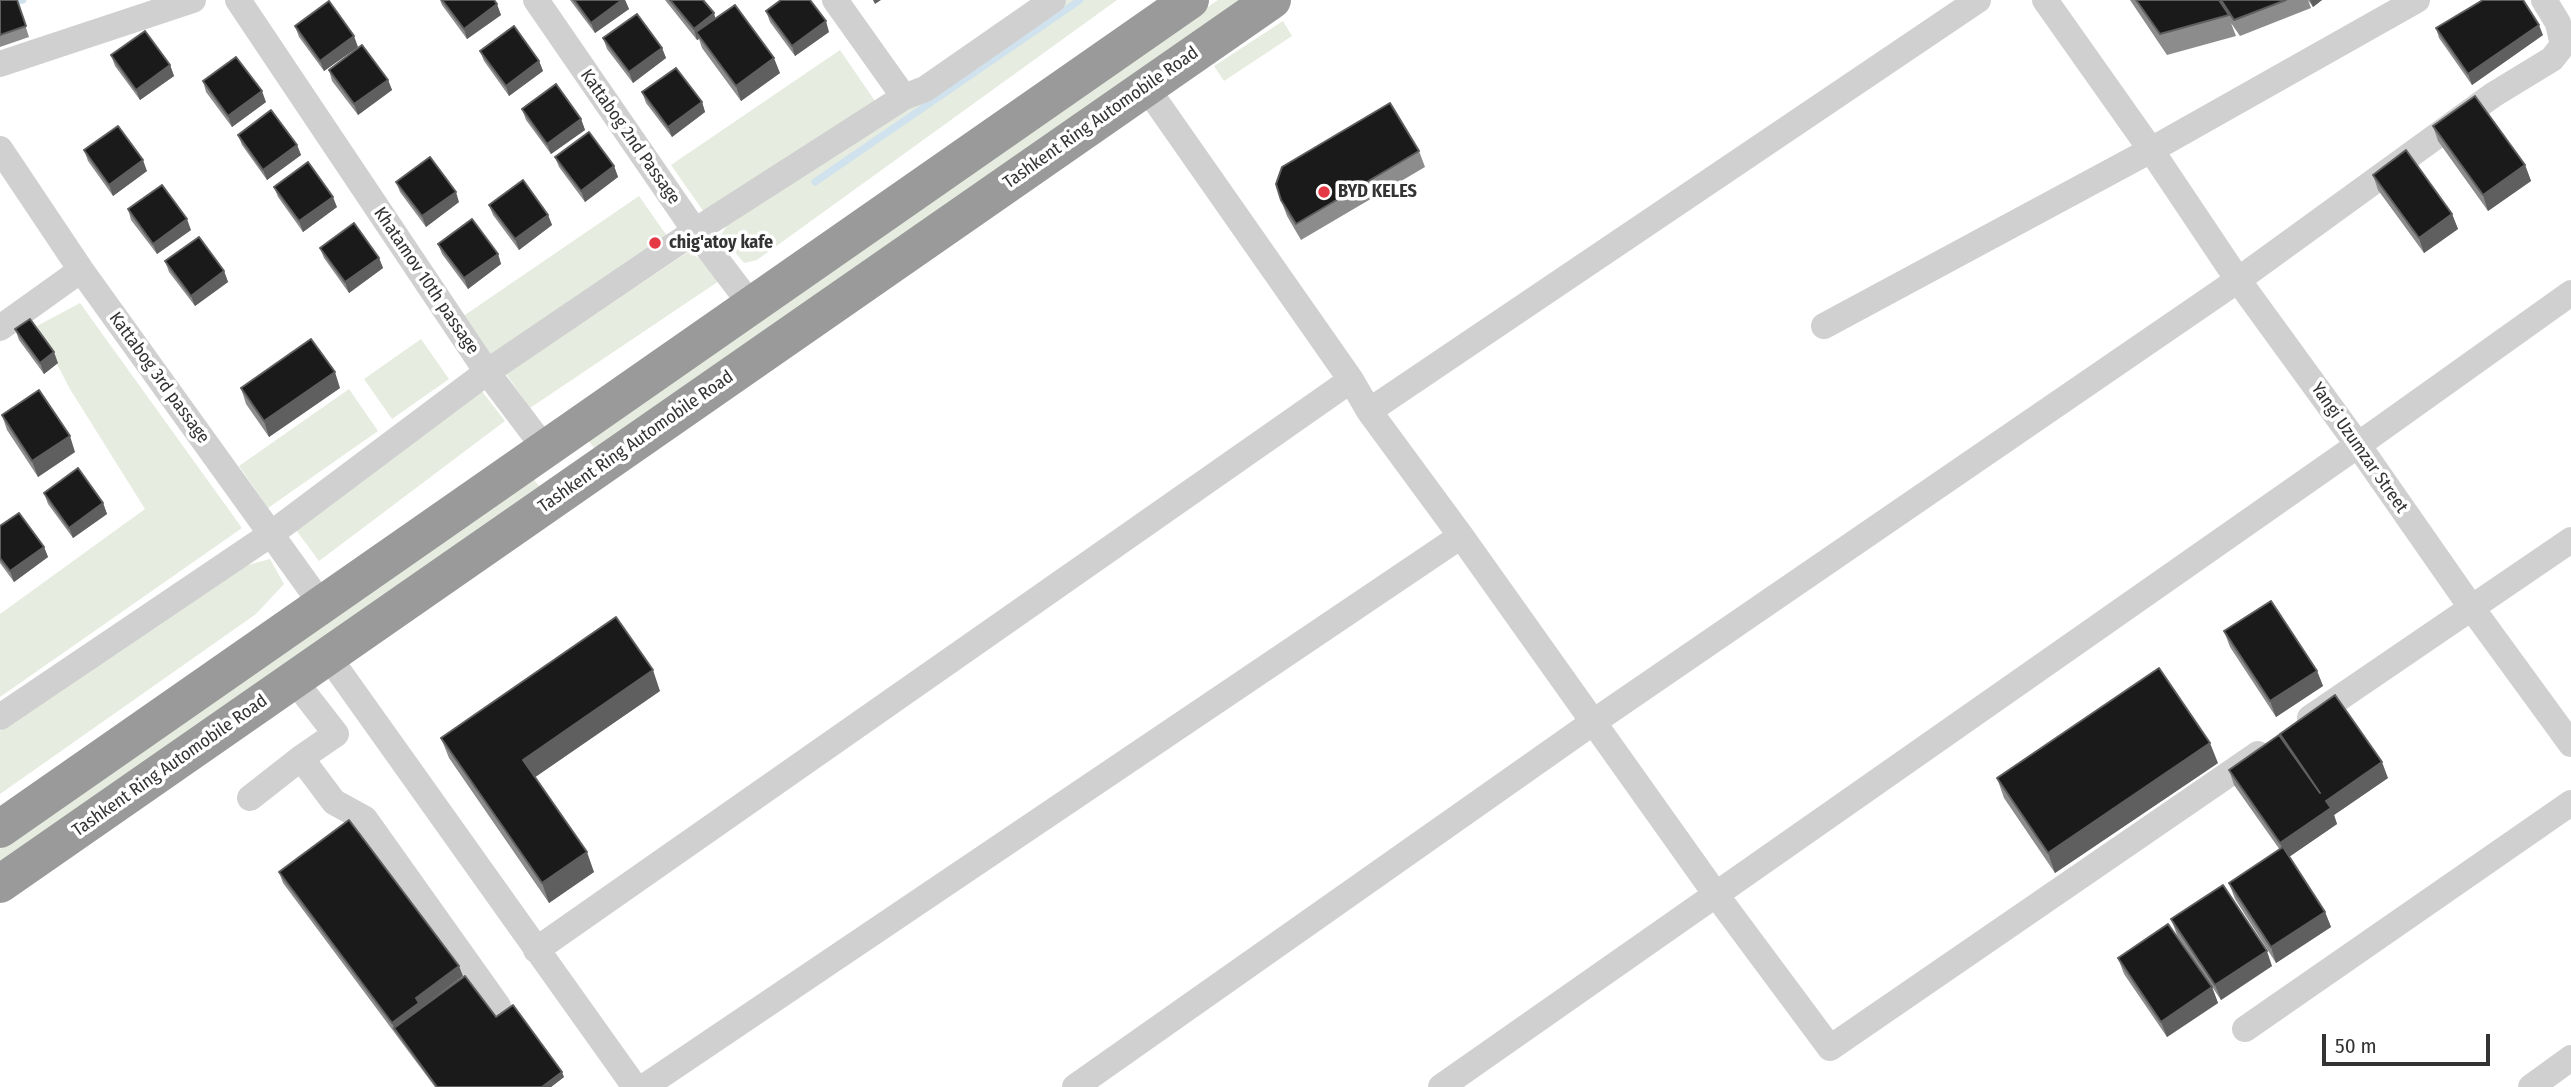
<!DOCTYPE html>
<html>
<head>
<meta charset="utf-8">
<style>
  body { margin:0 }
  #map { position:relative; width:2571px; height:1087px; overflow:hidden; background:#fff; font-family:"Fira Sans Condensed",sans-serif }
  canvas { display:block }
  .scale { position:absolute; left:2322px; top:1034px; width:168px; height:32px; box-sizing:border-box; border:4px solid #333; border-top:0; padding-left:9px; font-size:21px; line-height:24px; white-space:nowrap; color:#333; -webkit-text-stroke:5px #fff; paint-order:stroke }
</style>
</head>
<body>
<div id="map">
<canvas width="2571" height="1087"></canvas>
<div class="scale">50 m</div>
</div>
<script>
const c = document.querySelector('canvas').getContext('2d');
c.lineJoin = 'round';
function paint(path, color) {
  c.fillStyle = color;
  c.fill(path, 'evenodd');
}
function poly(rows) {
  const path = new Path2D();
  for (const r of rows) {
    path.moveTo(r[0], r[1]);
    for (let i = 2; i < r.length; i += 2) path.lineTo(r[i], r[i + 1]);
  }
  return path;
}
function trace(path, color, width, dash) {
  c.strokeStyle = color;
  c.lineWidth = width;
  c.lineCap = dash ? 'butt' : 'round';
  c.setLineDash(dash || []);
  c.stroke(path);
}
function label(font, color, halo, rows, align = 'center') {
  c.font = font + ' "Fira Sans Condensed",sans-serif';
  c.lineWidth = 7;
  c.setLineDash([]);
  c.textBaseline = 'middle';
  c.strokeStyle = halo;
  c.fillStyle = color;
  for (const [text, x, y, turn = 0] of rows) {
    c.save();
    c.translate(x, y);
    c.rotate((+turn || 0) * Math.PI / 180);
    c.textAlign = isNaN(turn) ? turn : align;
    if (halo) c.strokeText(text, 0, 0);
    c.fillText(text, 0, 0);
    c.restore();
  }
}
const green = poly([
  [1058,0,1117,0,757,260,744,263,721,235,730,221],
  [1218,0,1241,0,595,449,587,439],
  [1283,21,1292,36,1224,81,1214,66],
  [840,50,875,101,706,215,671,165],
  [639,196,667,236,490,357,462,317],
  [688,252,705,261,719,281,530,408,506,374],
  [80,303,242,528,0,697,0,614,145,509,70,389,37,326],
  [421,339,449,379,392,419,364,379],
  [349,389,378,431,268,508,239,466],
  [481,390,505,421,319,561,296,530],
  [532,477,539,486,0,864,0,849],
  [270,559,284,584,256,614,0,794,0,731,244,566]
]);
const stream = poly([
  [0,4,23,0],
  [815,182,1080,0]
]);
const minor = poly([
  [536,0,695,231,752,306],
  [835,0,904,97],
  [2045,0,2151,150,2238,280,2358,445,2471,607,2571,744],
  [0,64,193,0],
  [1146,87,1351,380,1369,411,1461,536,1717,896,1830,1048,2258,754],
  [0,149,81,270,322,605],
  [1824,326,2151,150,2417,0],
  [0,328,81,270],
  [1369,411,1978,0],
  [546,450,487,372,695,231,904,97,925,89,1053,0],
  [328,656,635,1087],
  [294,680,336,734,301,758,334,802,365,819,498,1006],
  [0,717,271,534,487,372,238,0],
  [2310,718,2571,540],
  [250,798,301,758],
  [536,950,1351,380],
  [2245,1029,2571,803],
  [644,1087,1461,536],
  [1075,1087,1592,723,2238,280,2493,95,2552,59,2563,45,2558,23,2544,0],
  [1441,1087,2358,445,2571,293],
  [2531,1087,2571,1058]
]);
const highway = poly([
  [0,829,1190,0],
  [0,884,1272,0]
]);
const wall = poly([
  [0,0,17,0,29,37,0,47],
  [440,0,494,0,501,15,467,39,442,5],
  [570,0,625,0,629,9,595,33],
  [665,0,703,0,716,19,780,73,741,101,702,48,699,39,697,40],
  [2130,0,2322,0,2313,7,2308,0,2311,8,2240,36,2231,23,2236,36,2167,55],
  [766,11,829,32,795,56,770,22],
  [295,26,358,47,324,71,299,37],
  [2436,28,2543,35,2472,85,2439,38],
  [603,38,662,48,666,58,633,83,607,49],
  [480,51,539,61,543,71,509,96,484,61],
  [111,55,170,65,174,76,140,100,115,66],
  [329,70,388,80,392,90,358,115,332,81],
  [203,81,266,102,232,127,206,92],
  [642,92,702,102,705,112,672,137,646,103],
  [522,109,581,119,585,130,551,154,526,120],
  [2433,126,2525,165,2531,181,2488,211,2438,141],
  [238,135,297,145,301,155,267,180,242,145],
  [84,150,147,171,113,196,88,161],
  [1419,151,1425,167,1301,240,1287,216,1281,200],
  [555,157,614,166,618,177,585,202,559,167],
  [2373,175,2452,214,2458,229,2424,253,2378,190],
  [396,182,459,202,426,227,400,192],
  [274,187,337,207,303,232,278,197],
  [489,205,548,215,552,225,519,250,493,215],
  [128,209,191,230,157,254,131,220],
  [438,244,498,254,501,264,468,289,442,254],
  [320,248,379,258,383,268,349,293,324,258],
  [165,261,224,271,228,282,195,306,169,272],
  [15,329,58,363,44,374,19,340],
  [241,388,340,388,269,437,246,404],
  [2,415,75,452,38,477,7,430],
  [44,493,103,503,107,514,73,538,48,504],
  [0,526,44,547,48,557,14,582,0,563],
  [2224,631,2317,671,2323,686,2276,717,2230,647],
  [660,691,535,777,594,872,549,903,449,758,441,738],
  [2280,734,2388,778,2334,815,2337,824,2289,857,2325,912,2331,927,2276,963,2235,899,2229,883,2280,850,2234,785,2229,770,2283,739],
  [2218,763,2055,873,2004,798,1997,778],
  [279,872,463,976,420,1008,496,1017,564,1077,551,1087,435,1087,283,883],
  [2171,919,2272,966,2221,1000,2177,935],
  [2118,958,2212,987,2218,1003,2167,1037,2124,974]
]);
const shadedWall = poly([
  [622,0,625,0,629,9,595,33,591,23],
  [873,0,881,0,875,4],
  [2310,0,2322,0,2313,7],
  [497,4,501,15,467,39,464,29],
  [714,13,717,24,696,32,699,39,697,40,694,29],
  [826,21,829,32,795,56,792,46],
  [2539,25,2543,35,2472,85,2468,74],
  [354,36,358,47,324,71,320,61],
  [662,48,666,58,633,83,629,72],
  [774,58,780,73,741,101,736,86],
  [539,61,543,71,509,96,506,86],
  [170,65,174,76,140,100,136,90],
  [388,80,392,90,358,115,354,104],
  [262,91,266,102,232,127,228,116],
  [702,102,705,112,672,137,668,127],
  [581,119,585,130,551,154,547,144],
  [297,145,301,155,267,180,263,170],
  [143,160,147,171,113,196,109,185],
  [2525,165,2531,181,2488,211,2483,195],
  [614,166,618,177,585,202,581,191],
  [456,192,459,202,426,227,422,216],
  [333,197,337,207,303,232,299,221],
  [2452,214,2458,229,2424,253,2419,238],
  [548,215,552,225,519,250,515,239],
  [187,219,191,230,157,254,153,244],
  [498,254,501,264,468,289,464,278],
  [379,258,383,268,349,293,345,282],
  [224,271,228,282,195,306,191,296],
  [54,352,58,363,44,374,40,363],
  [335,372,340,388,269,437,264,421],
  [70,436,75,452,38,477,32,461],
  [103,503,107,514,73,538,69,528],
  [44,547,48,557,14,582,10,571],
  [653,670,660,691,531,780,523,760],
  [2317,671,2323,686,2276,717,2270,701],
  [2210,743,2218,763,2055,873,2048,853],
  [2382,762,2388,778,2334,815,2337,824,2286,859,2280,843,2326,801],
  [587,852,594,872,549,903,542,883],
  [2325,912,2331,927,2276,963,2271,947],
  [2267,951,2272,966,2221,1000,2215,985],
  [459,966,463,976,394,1028,392,1023,416,998],
  [2212,987,2218,1003,2167,1037,2161,1022],
  [562,1072,564,1077,551,1087,542,1087]
]);
const building = poly([
  [0,0,17,0,26,26,0,35,0,0],
  [442,0,494,0,497,4,464,29,442,0],
  [574,0,622,0,591,23,574,0],
  [670,0,703,0,714,13,694,29,670,0],
  [781,0,810,0,826,21,792,46,766,11,781,0],
  [2136,0,2219,0,2229,15,2160,34,2136,0],
  [2221,0,2286,0,2234,20,2221,0],
  [2483,0,2523,0,2539,25,2468,74,2436,28,2483,0],
  [329,1,354,36,320,61,295,26,329,1],
  [735,5,774,58,736,86,696,32,735,5],
  [637,14,662,48,629,72,603,38,637,14],
  [514,26,539,61,506,86,480,51,514,26],
  [145,31,170,65,136,90,111,55,145,31],
  [362,45,388,80,354,104,329,70,362,45],
  [236,57,262,91,228,116,203,81,236,57],
  [676,68,702,102,668,127,642,92,676,68],
  [556,84,581,119,547,144,522,109,556,84],
  [2475,96,2525,165,2483,195,2433,126,2475,96],
  [1390,103,1419,151,1296,224,1281,200,1276,184,1282,167,1390,103],
  [271,110,297,145,263,170,238,135,271,110],
  [118,126,143,160,109,185,84,150,118,126],
  [589,132,614,166,581,191,555,157,589,132],
  [2406,150,2452,214,2419,238,2373,175,2406,150],
  [430,157,456,192,422,216,396,182,430,157],
  [308,162,333,197,299,221,274,187,308,162],
  [523,180,548,215,515,239,489,205,523,180],
  [162,185,187,219,153,244,128,209,162,185],
  [472,219,498,254,464,278,438,244,472,219],
  [354,223,379,258,345,282,320,248,354,223],
  [199,237,224,271,191,296,165,261,199,237],
  [30,319,54,352,40,363,15,329,30,319],
  [311,339,335,372,264,421,241,388,311,339],
  [39,390,70,436,32,461,2,415,39,390],
  [78,468,103,503,69,528,44,493,78,468],
  [19,513,44,547,10,571,0,558,0,526,19,513],
  [2271,601,2317,671,2270,701,2224,631,2271,601],
  [616,617,653,670,523,760,587,852,542,883,441,738,616,617],
  [2159,668,2210,743,2048,853,1997,778,2159,668],
  [2335,695,2382,762,2326,801,2331,808,2280,843,2229,770,2279,735,2320,793,2280,734,2335,695],
  [349,820,459,966,416,998,419,1003,392,1023,279,872,349,820],
  [2283,847,2325,912,2271,947,2229,883,2283,847],
  [2223,885,2267,951,2215,985,2171,919,2223,885],
  [2168,924,2212,987,2161,1022,2118,958,2168,924],
  [465,976,496,1017,513,1005,562,1072,542,1087,437,1087,394,1028,465,976]
]);
const markers = [
  [1324,192,7,"#e63946"],
  [655,243,7,"#e63946"]
];
const streetNames = [
  ["Tashkent Ring Automobile Road",1101,118,-35],
  ["Kattabog 2nd Passage",630,137,55],
  ["Khatamov 10th passage",426,281,56],
  ["Kattabog 3rd passage",159,378,54],
  ["Tashkent Ring Automobile Road",636,442,-35],
  ["Yangi Uzumzar Street",2359,448,55],
  ["Tashkent Ring Automobile Road",170,766,-35]
];
const poiNames = [
  ["BYD KELES",1338,192],
  ["chig'atoy kafe",669,243]
];
paint(green, '#e6ecdf');
trace(stream, '#cfe2ee', 7);
trace(minor, '#d0d0d0', 26);
trace(highway, '#9a9a9a', 38);
paint(wall, '#8c8c8c');
paint(shadedWall, '#5f5f5f');
paint(building, '#1a1a1a');
trace(building, '#5f5f5f', 2);
for (const [x, y, r, color] of markers) {
  const dot = new Path2D();
  dot.arc(x, y, r, 0, 2 * Math.PI);
  c.fillStyle = color;
  c.fill(dot);
  trace(dot, '#fff', 2.5);
}
label('18px', '#333', '#fff', streetNames);
label('bold 18px', '#333', '#fff', poiNames, 'left');
</script>
</body>
</html>
